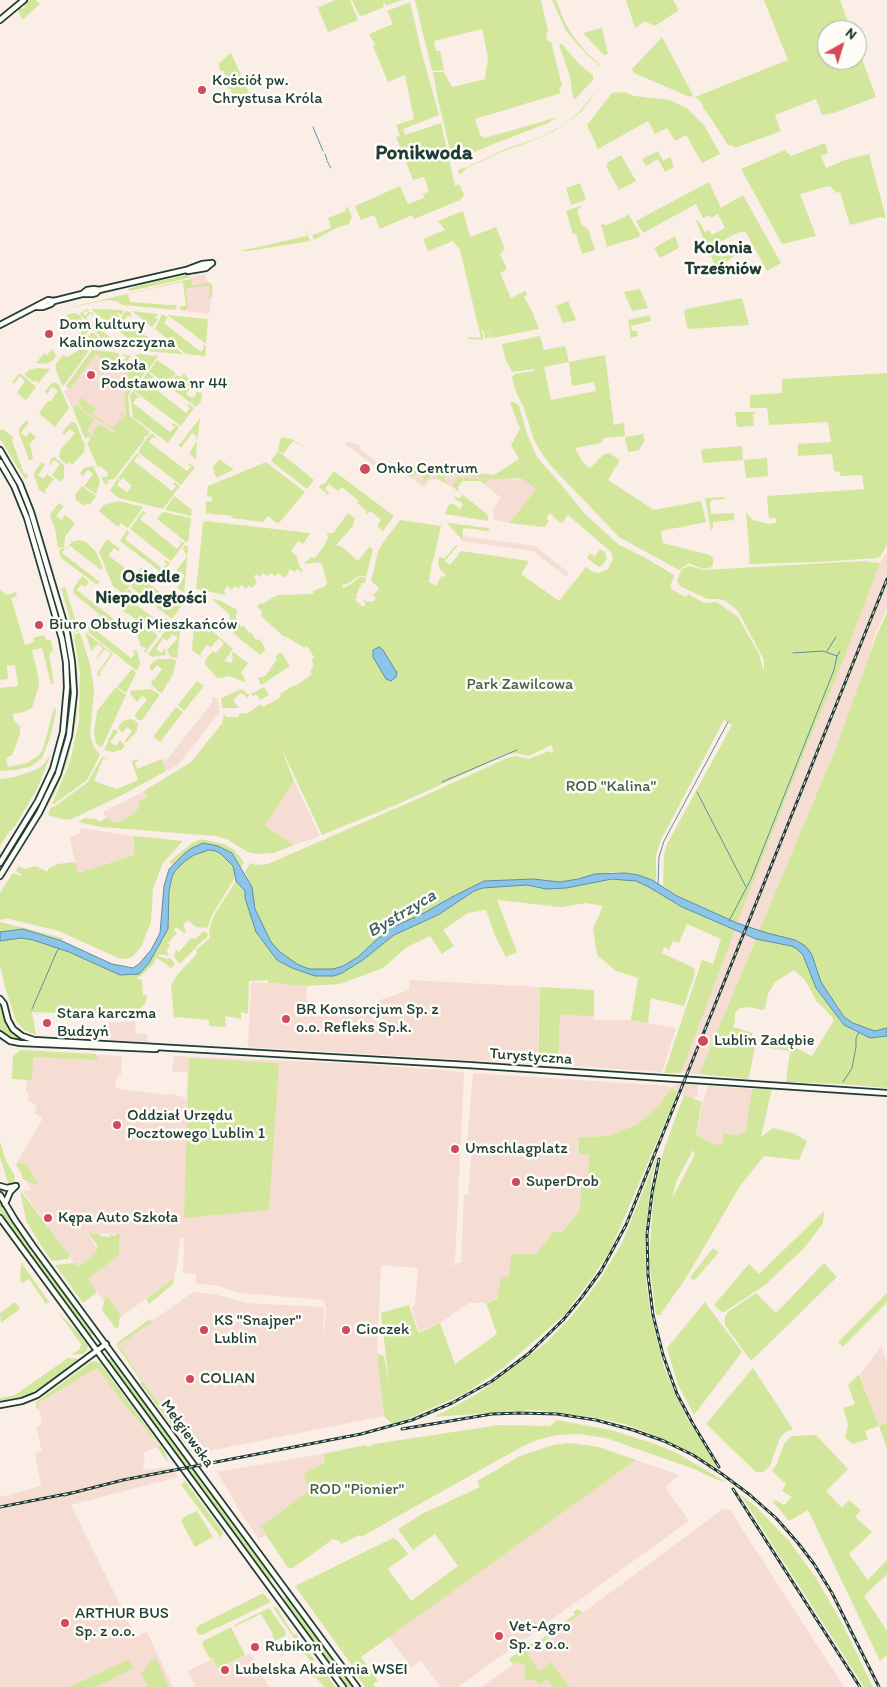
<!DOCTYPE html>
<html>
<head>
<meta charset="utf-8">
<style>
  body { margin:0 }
  #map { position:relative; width:887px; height:1687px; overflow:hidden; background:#faeee7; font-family:Itim,sans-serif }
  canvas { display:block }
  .north { position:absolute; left:817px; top:20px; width:50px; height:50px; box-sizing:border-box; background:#fdfcf7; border:1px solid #a4b0a9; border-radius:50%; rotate:39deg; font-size:14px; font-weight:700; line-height:20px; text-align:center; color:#1f3d34 }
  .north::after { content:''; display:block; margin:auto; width:18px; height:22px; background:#d1495b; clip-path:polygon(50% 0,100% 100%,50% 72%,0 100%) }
</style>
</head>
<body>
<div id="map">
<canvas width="887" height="1687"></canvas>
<div class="north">N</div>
</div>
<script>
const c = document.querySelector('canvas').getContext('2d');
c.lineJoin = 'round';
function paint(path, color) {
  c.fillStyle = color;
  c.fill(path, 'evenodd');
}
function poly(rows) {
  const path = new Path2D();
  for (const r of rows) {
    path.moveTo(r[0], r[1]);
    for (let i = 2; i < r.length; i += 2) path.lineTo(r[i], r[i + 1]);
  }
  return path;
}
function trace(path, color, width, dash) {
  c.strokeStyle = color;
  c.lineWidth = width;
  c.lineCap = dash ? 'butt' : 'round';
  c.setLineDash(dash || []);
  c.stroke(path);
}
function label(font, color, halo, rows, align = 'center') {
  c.font = font + ' Itim,sans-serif';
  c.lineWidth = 5;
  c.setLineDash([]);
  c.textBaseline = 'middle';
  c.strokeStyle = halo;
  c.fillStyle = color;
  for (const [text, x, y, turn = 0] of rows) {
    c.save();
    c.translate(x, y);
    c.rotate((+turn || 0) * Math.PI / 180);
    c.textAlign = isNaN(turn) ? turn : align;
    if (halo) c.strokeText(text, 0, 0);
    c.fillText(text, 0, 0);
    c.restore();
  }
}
const built = poly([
  [205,274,207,281,213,286,209,314,185,311,187,310,185,289,192,288,190,277],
  [92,350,126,362,135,369,127,381,128,417,146,431,113,475,99,464,76,406,78,402,73,409,64,391,69,389,66,386],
  [347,442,359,445,360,449,380,464,377,468,345,444],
  [435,469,494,475,501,478,524,480,536,489,509,523,494,520,493,509,501,498,479,480,460,478,453,487,435,479,430,480,424,487,411,478,415,472,430,475],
  [462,536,535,546,569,573,566,577,533,551,462,541],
  [887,551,887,608,874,637,865,672,836,748,699,1074,681,1073,737,923,811,736,844,659,880,563],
  [214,697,218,699,220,712,178,765,166,771,162,759,166,761,213,701,212,699],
  [294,781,320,836,294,845,265,826],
  [144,791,147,797,138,810,130,816,117,823,106,818,103,812],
  [80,828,134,836,134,855,77,873,70,838,80,833],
  [410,980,540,987,537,1064,248,1047,251,982,307,986,306,1001,314,1001,318,1010,356,1003,356,1012,374,1014,380,1000,409,990],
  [560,1014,592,1016,595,1020,631,1020,676,1028,662,1072,558,1065],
  [135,1021,136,1033,147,1034,148,1043,109,1040,109,1023],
  [28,1051,122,1056,121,1075,117,1075,115,1088,165,1095,173,1094,186,1098,188,1072,172,1072,174,1056,360,1064,464,1072,455,1261,451,1269,456,1263,461,1263,464,1195,468,1195,472,1144,467,1143,473,1073,669,1086,672,1088,676,1084,698,1084,698,1094,693,1099,672,1089,659,1105,638,1124,608,1136,579,1137,577,1152,578,1154,589,1155,588,1181,581,1181,580,1210,562,1232,553,1232,536,1254,509,1276,497,1298,486,1303,469,1303,440,1323,419,1331,412,1308,415,1302,418,1268,381,1265,377,1352,384,1416,198,1453,146,1386,119,1345,193,1292,214,1294,247,1303,324,1307,323,1345,326,1308,324,1300,238,1293,215,1285,196,1284,196,1274,183,1273,184,1239,180,1237,177,1266,173,1279,118,1319,87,1279,119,1255,120,1234,87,1233,96,1247,96,1253,78,1268,22,1190,31,1190,16,1164,43,1118,34,1113,37,1106,28,1100,28,1094,26,1091],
  [708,1086,752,1089,745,1132,737,1135,724,1133,723,1143,715,1145,697,1135,703,1101],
  [882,1346,887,1364,887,1422,879,1426,860,1374],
  [97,1368,127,1408,159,1446,143,1453,145,1464,143,1464,144,1470,171,1467,178,1477,71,1505,136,1637,147,1632,173,1687,0,1687,0,1497,41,1486,35,1453,42,1452,36,1426,42,1425,38,1403],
  [322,1454,325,1462,305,1474,309,1490,261,1527,266,1535,259,1539,236,1506,237,1505,217,1472],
  [636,1460,679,1475,665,1487,689,1521,458,1687,441,1687,421,1661,412,1667,388,1637],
  [723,1509,730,1510,844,1687,570,1687,552,1663,540,1671,527,1654],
  [251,1653,269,1687,195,1687,188,1671,212,1659,218,1670],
  [525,1656,543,1680,548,1677,555,1687,481,1687]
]);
const green = poly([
  [29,0,36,0,40,4,22,20,18,10,21,7,23,9,25,7,23,5],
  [335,0,350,0,358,20,328,32,317,6,319,7],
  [352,0,402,0,386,6,385,3,383,3,384,7,362,16,359,15],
  [415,0,541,0,548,31,546,34,547,40,551,42,562,85,559,89,561,93,475,119,480,135,485,138,558,117,548,123,486,147,453,162,438,100,433,72,444,72,452,87,485,79,488,58,482,29,434,41,436,51,440,51,444,70,432,71],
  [552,0,556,0,564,21,573,36,586,52,601,66,601,67,586,54,566,31],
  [626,0,673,0,679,10,655,26,645,21,635,28],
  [764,0,840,0,851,30,827,30,827,60,857,60,857,45,876,97,834,113,822,115,816,99,775,115,781,131,735,148,734,146,728,145,712,120,704,109,701,102,695,97,788,60],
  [410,2,422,54,439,115,403,129,405,135,441,123,455,186,459,184,464,195,460,200,414,219,412,215,380,229,374,215,361,220,355,206,400,186,408,204,424,198,423,194,429,191,424,177,413,180,396,137,400,136,396,125,414,119,405,75,388,82,373,46,375,45,369,34,393,24,387,11],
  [602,28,608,54,604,55,583,33],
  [662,37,693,95,690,97,634,73,632,69],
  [562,44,579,64,593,75,593,80,575,99,573,98,570,76,559,45],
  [231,53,249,93,231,98,229,95,232,94,231,89,228,89,224,71,221,71,218,64],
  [601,86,581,112,556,130,537,139,499,153,467,168,461,174,458,173,459,169,465,168,503,150,538,138,560,127,579,112],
  [624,92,634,96,670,100,688,109,704,125,720,154,702,163,686,135,675,141,667,128,655,134,648,121,598,149,587,125,612,93],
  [825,143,828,153,821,156,826,168,845,160,869,154,886,218,881,217,850,225,840,192,837,193,832,188,828,186,800,194,816,236,782,244,741,169,785,150,791,156],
  [658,151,663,161,670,157,674,167,665,172,658,159,646,166,642,159],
  [621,155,636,181,619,190,606,166,608,162],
  [709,182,721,208,743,195,781,263,767,271,745,231,735,234,716,244,722,257,734,251,736,255,723,264,726,271,719,275,696,221,698,220,705,232,709,230,712,235,725,228,718,214,711,218,709,215,703,218,696,204,643,233,636,221],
  [580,183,586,200,571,205,566,188],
  [583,205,578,210,578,214,582,225,588,229,595,250,582,254,576,234,573,234,566,211],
  [348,207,352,217,349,222,350,224,338,227,314,240,312,235,331,228,328,218,346,211,345,208],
  [463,211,470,237,496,227,505,249,500,254,507,269,500,273,511,298,525,291,527,295,524,297,532,311,539,329,492,338,489,329,491,338,485,338,484,331,481,332,483,334,483,340,468,339,469,337,481,338,460,250,453,241,428,251,423,239,445,230,438,221],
  [627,212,640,234,639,237,607,247,601,224,606,225,625,217,628,214],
  [304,227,310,241,249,251,240,251,307,236],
  [675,236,679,248,660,258,654,248],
  [189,274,190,277,180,280,130,291,128,289,137,286],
  [191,279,192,286,207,283,207,281,212,285,212,297,208,298,210,294,209,286,203,286,186,289,188,307,185,311,180,309,180,306,186,306,183,282,128,294,130,302,170,305,176,305,177,303,176,310,123,305,116,301,107,300,63,309],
  [640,289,648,308,632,311,624,292],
  [742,298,749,325,689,329,687,327,684,311,686,309],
  [568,301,576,320,563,323,556,306],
  [92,309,123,310,123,312,121,315,118,312,117,314,120,316,112,326,92,310],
  [84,310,88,309,89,312,93,313,93,315,90,313,86,318,124,348,128,343,126,339,130,341,130,349,110,348,80,314,83,311,83,314,86,316,88,312,86,311,84,313],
  [128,311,132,315,130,317,128,315,125,320,162,348,165,344,163,342,166,340,183,354,143,351,139,350,134,343,114,327,125,312],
  [132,311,158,314,156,317,154,317,158,319,152,327],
  [73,313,79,315,90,329,82,340,77,338,85,327,78,322,76,326,66,315],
  [162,314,170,319,170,320,167,318,164,323,201,352,204,348,203,344,206,346,205,356,186,354,155,329],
  [167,315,208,319,206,344,188,330],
  [650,315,651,321,631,326,632,331,637,331,638,336,631,338,628,320],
  [91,333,94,333,108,349,85,346,86,341],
  [540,336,544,350,565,346,569,362,605,355,614,425,624,423,625,436,604,438,601,443,575,448,582,461,590,468,603,455,609,453,620,460,608,480,654,510,701,501,706,522,661,531,663,543,710,555,713,558,713,564,712,567,703,569,689,563,679,570,619,537,553,468,542,454,534,440,523,405,522,405,515,389,512,377,515,374,534,371,535,369,512,372,505,358,502,344],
  [569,362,572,386,594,382,596,391,551,400,544,367],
  [53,349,56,356,53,360,46,364,36,363,44,353,47,355],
  [79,350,87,350,88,352,64,385,62,385,56,370,56,364,63,355,66,357,69,356],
  [92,350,119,353,119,356,124,360,127,357,124,355,123,356,122,354,131,356,126,362,121,360,118,366,106,358,101,358,96,354,70,389,66,386],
  [137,354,158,356,148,370,136,361,135,357],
  [134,359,137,363,138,370,138,364,146,371,128,395,130,416,150,432,146,437,144,436,143,438,145,439,114,479,108,480,109,482,106,484,106,486,101,477,107,477,108,473,100,466,98,468,87,443,90,440,103,456,90,439,93,435,93,433,98,425,101,425,113,433,115,431,83,410,78,402,81,398,96,409,92,414,113,428,123,417,117,411,124,415,124,416,122,419,122,420,126,415,124,383,129,370,131,372,133,370,129,367],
  [157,360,176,373,167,385,149,371],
  [37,368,50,369,37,385,38,382,35,380,34,382,26,376,25,374,29,370],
  [148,372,155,379,154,380,152,378,148,383,186,413,190,408,187,405,188,404,194,408,181,426,134,391],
  [183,373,191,381,190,388,186,394,192,398,196,395,196,392,202,393,201,401,196,407,168,386,176,375,182,377],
  [887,373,887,544,881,556,877,558,819,562,748,564,750,561,746,512,753,520,768,524,776,523,776,518,769,518,767,496,864,489,862,475,840,476,840,472,834,471,832,454,798,456,798,444,831,442,828,422,769,425,767,408,750,408,750,395,782,393,782,379],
  [19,374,21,374,36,387,26,400,17,393,25,381,20,376,14,384,12,382],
  [55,382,59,385,69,408,55,427,39,413,48,401,50,402,58,391,52,387,47,394,46,393,45,391,51,384],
  [133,391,140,398,140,399,137,397,133,403,170,432,175,427,172,425,173,423,179,427,168,443,133,417,130,395],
  [510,402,514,402,519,406,527,434,537,457,564,488,585,514,619,545,644,557,674,575,670,587,673,590,686,597,688,594,704,603,717,602,738,617,759,654,764,672,764,660,738,611,726,601,718,599,707,599,680,586,677,581,682,569,689,566,703,570,863,561,880,563,844,659,811,736,737,923,677,896,663,886,664,855,667,844,732,725,724,720,661,840,656,855,656,883,638,875,612,872,560,882,533,879,484,881,452,897,424,914,393,927,375,941,358,957,343,966,333,969,309,969,297,964,276,949,271,942,255,909,252,887,245,872,250,863,257,865,268,864,424,796,507,758,516,756,529,759,549,751,552,753,554,752,551,745,529,756,515,753,508,754,398,804,322,835,280,745,294,781,265,826,294,845,274,853,257,854,248,852,228,840,216,836,101,827,78,822,85,818,97,819,99,822,106,818,117,823,130,816,140,807,138,802,147,797,144,791,191,762,223,722,222,721,224,717,222,716,225,714,226,717,238,717,239,714,248,713,261,704,263,707,281,697,280,694,294,685,296,686,312,674,310,672,313,666,312,659,314,657,307,646,305,648,285,636,284,637,262,617,261,610,257,607,260,603,262,604,278,595,313,594,313,591,324,587,327,583,322,564,319,562,305,564,305,562,312,557,314,559,324,546,328,538,327,533,333,533,348,513,355,518,353,526,336,545,342,547,358,561,369,547,373,549,366,577,360,575,349,583,342,585,343,588,350,585,360,577,366,578,365,583,362,583,356,595,358,596,355,600,363,607,366,604,361,598,367,602,371,601,373,602,376,598,367,591,374,595,379,588,371,581,378,552,382,544,400,520,441,526,433,562,432,562,429,582,436,586,442,575,444,577,446,575,440,569,438,562,439,557,445,558,456,545,458,545,445,561,450,565,461,551,529,561,521,574,559,601,586,567,593,572,598,573,608,569,613,559,611,552,568,515,562,523,554,518,553,516,550,513,546,518,549,521,545,527,509,523,536,489,524,480,516,478,493,479,491,477,489,479,437,472,437,469,494,475,519,459,511,445,520,429],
  [76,404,82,410,82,418,82,411,94,419,87,431,91,435,85,439,73,409],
  [735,412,757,412,753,414,754,426,737,427],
  [200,418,197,441,196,460,189,453,197,441,196,436,192,433,181,448,178,446],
  [26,420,29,423,21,433,26,437,30,432,36,437,30,444,33,457,31,460,29,460,19,433,19,429],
  [71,422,76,423,85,446,84,452,71,466,72,464,69,462,67,465,61,460,59,456,61,449,75,433,70,429,64,435,62,433,67,426,69,427,68,426],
  [3,429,14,438,12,440,24,474,27,474,28,477,25,479,0,439,0,430],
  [150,434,153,434,156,438,156,439,153,437,149,442,187,471,191,467,188,464,189,463,195,467,181,485,139,453,139,450],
  [644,434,643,437,645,440,639,450,628,452,625,437],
  [281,437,292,439,309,450,293,441,283,454,278,450],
  [742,446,743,460,703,463,701,451,704,449],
  [278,451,314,480,307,489,271,461],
  [137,453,141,457,141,458,138,456,134,461,172,491,176,486,173,483,174,482,180,486,163,509,119,498,110,491,117,479,120,481,117,485,127,492,132,486,123,478,121,480,118,478],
  [54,457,64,465,64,478,61,482,52,475,60,464,54,460,49,466,51,459],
  [767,458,768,476,746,478,744,460],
  [219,459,233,469,233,470,217,478,214,473,213,467],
  [42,462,45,465,38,475,43,479,47,474,54,479,45,490,46,494,39,490,34,476,35,471],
  [266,462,305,492,279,523,275,522,268,516,263,522,232,518,232,516,206,513,206,501,212,502,212,497,207,496,208,486],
  [394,462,397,462,397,465,406,466,406,469,407,466,433,469,432,471,435,472,421,485,425,479,417,473,411,478,395,465],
  [93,466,100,481,96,494,84,486,93,474,88,470,83,476,80,473,84,468],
  [334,471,394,516,383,531,377,526,381,520,371,511,367,514,365,513,367,511,357,503,359,501,342,487,338,491,329,484,325,489,329,493,328,495,319,487,322,484,324,484],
  [438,474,442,477,442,475,447,475,444,480,452,486,457,480,456,478,457,477,488,480,484,484,481,481,462,481,458,488,459,492,487,514,489,521,445,514,449,504,451,505,452,503,460,509,463,504,454,498,455,496,459,499,462,495,453,487,436,477],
  [18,486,30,517,61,622,60,622,29,518,17,487],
  [82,486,96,496,90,505,86,503,84,506,76,500,75,495],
  [174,496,192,510,191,516,165,510],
  [724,497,725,499,712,500,710,502,711,514,734,513,734,520,713,522,713,527,711,531,705,498],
  [118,501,143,507,128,528,121,523,118,527,99,511,104,505],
  [59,503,64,506,56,516,61,520,65,515,75,523,65,537,64,547,58,548,55,528,50,516,50,514],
  [143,511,144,511,147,515,144,514,140,519,177,549,181,544,179,542,180,541,185,543,171,561,130,529],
  [163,512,191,518,188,542,186,542,157,519],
  [205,521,310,533,303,544,298,541,291,551,297,557,300,567,303,570,302,572,297,569,295,572,290,569,285,578,278,573,275,576,270,573,268,576,263,573,260,577,256,574,254,577,257,582,252,588,249,585,246,589,241,585,239,588,234,586,232,590,227,586,224,591,226,595,196,589,203,523],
  [448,523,488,528,490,530,488,531,465,528,463,529,462,540,448,524],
  [127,530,132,535,129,533,125,539,162,568,167,564,164,561,165,560,170,563,162,573,120,541],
  [107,539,120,549,118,551,114,548,109,554,110,557,124,567,125,571,127,568,135,575,142,567,143,568,124,593,122,593,113,586,99,552],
  [79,540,86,542,96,552,103,568,101,570,69,545,72,542],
  [185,545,188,547,184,593,177,588,184,577,184,575,180,571,170,582,169,581,186,558,187,555,184,551,185,549,182,550],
  [68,546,69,549,66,547,62,553,100,582,99,583,96,584,61,558,59,550],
  [600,549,605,552,607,558,603,565,599,567,587,558,590,554,595,556],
  [144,569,148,573,144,571,140,577,178,606,182,601,179,599,182,599,182,605,172,619,132,588,131,585],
  [82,576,89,582,85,587,81,585,77,590,115,620,109,622,74,594,73,589],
  [65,587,79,631,74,633,61,588],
  [128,589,132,591,132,592,131,594,129,592,126,596,162,625,166,621,164,619,165,618,170,620,160,633,141,619,137,620,123,611,120,601],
  [0,590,7,595,16,592,17,596,11,598,25,645,34,642,33,638,44,635,46,640,51,640,53,651,49,654,54,683,51,684,42,648,32,650,39,680,39,685,32,708,24,712,13,714,14,720,20,727,20,734,12,755,6,758,8,767,27,763,39,755,43,749,54,708,55,708,56,712,50,738,42,758,32,766,15,770,0,771,0,688,18,686,15,665,7,666,8,679,0,680],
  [211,598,221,601,237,610,237,614,235,615,241,627,244,626,249,633,251,632,256,640,259,639,263,644,265,650,260,655,234,634,229,614],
  [887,612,887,1028,875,1031,853,1023,844,1017,821,982,812,955,795,940,759,931,836,748,876,637],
  [98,615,105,620,100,627,97,625,94,629,131,658,135,654,133,652,134,650,137,651,140,663,137,671,89,633,88,628],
  [140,621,158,636,145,653,144,652,146,648,141,646,133,624],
  [172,622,177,627,177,630,180,631,177,658,170,657,167,650,178,638,172,634,167,641,161,636],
  [194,625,210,629,233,649,224,661,231,663,233,659,232,654,233,652,248,663,241,673,244,676,243,677,245,679,245,682,229,676,220,678,217,678,205,664,205,660,213,651,216,653,224,644,219,638,211,647,207,645,200,654,203,658,192,650],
  [70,627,74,646,78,676,77,717,67,763,57,788,45,811,46,806,56,787,64,763,74,721,76,676,73,652,68,628],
  [85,632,113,654,100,672,101,676,97,675,97,673,111,654,105,649,94,661,103,648,98,644,91,651],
  [80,633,90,664,94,690,90,736,93,745,100,755,87,780,54,804,52,804,70,762,79,721,80,673,74,635],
  [161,637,163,639,156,649,161,653,165,648,166,655,152,657,148,654],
  [281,652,290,666,261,685,258,678,265,676,268,672,277,659,275,657],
  [158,659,173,659,176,661,173,674,162,693,156,690,157,689,155,687,154,688,151,682,153,679,154,680,162,669,157,665,152,671,149,668,152,663],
  [132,669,136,673,126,693,117,687],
  [197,681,204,686,184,711,178,705],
  [264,687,269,695,260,700,256,694,253,696,251,694,247,698,244,694,243,695,240,693,233,701,239,708,222,708,221,698,242,689,249,695],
  [115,688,117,688,126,695,103,745,100,747,96,743,94,733,97,711],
  [150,689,159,694,159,696,142,720,138,720,135,717,136,713,147,700,142,696,137,702,130,694,131,691],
  [176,707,183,712,160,742,153,737],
  [131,719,136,721,135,722,138,723,138,724,137,731,126,743,124,742,132,731,127,727,122,733,118,728,123,721],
  [115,729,118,732,110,742,116,746,120,740,125,746,121,750,113,752,105,750,105,748,113,730],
  [51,754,37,789,15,826,9,832,0,846,0,779,15,777,38,769,44,764],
  [102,757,108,759,103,759,94,781,117,789,138,780,132,763,132,761,137,759,138,761,135,763,137,769,162,759,166,771,122,795,72,819,66,820,48,815,51,807,55,806,88,782],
  [134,836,183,841,163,863,153,889,151,922,141,947,132,957,126,959,118,958,59,931,5,918,4,920,0,919,0,893,12,874,14,873,21,876,21,874,16,871,18,866,25,869,36,866,47,872,49,868,58,864,75,862,78,873,134,855],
  [201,839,224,844,234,850,244,862,241,867,232,853,203,843,192,848,172,865,169,862,192,843],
  [209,850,216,851,221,854,233,866,235,875,233,881,212,915,208,927,206,928,196,927,188,920,183,925,186,932,184,933,176,927,174,930,177,933,168,943,170,945,167,950,168,956,159,954,158,956,167,959,170,958,175,964,171,968,156,957,155,962,142,975,137,978,142,980,143,995,147,995,146,1002,133,1018,118,1019,118,1011,114,1010,89,1014,32,1012,36,1035,24,1030,16,1021,5,987,0,966,0,941,21,938,33,940,69,952,120,975,149,963,168,929,169,890,172,877,175,871,185,861,194,855],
  [612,879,636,881,655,890,682,907,735,930,681,1073,664,1073,702,960,713,964,721,939,687,924,679,943,673,941,669,950,664,947,662,953,694,968,695,973,684,1006,651,998,648,1023,631,1020,638,978,616,971,597,955,593,929,603,906,586,903,561,907,497,900,517,952,506,957,495,936,486,910,468,913,443,930,454,946,442,954,430,936,407,947,383,968,340,984,307,986,268,983,268,980,249,981,248,1014,241,1012,241,1019,225,1016,226,1027,209,1026,209,1020,174,1017,171,986,177,975,197,954,196,950,210,938,209,931,213,917,236,881,245,891,245,898,256,932,277,960,292,968,342,973,363,960,394,935,438,915,474,891,483,888,527,885,546,888,566,888],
  [0,922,63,938,62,941,23,929,0,932],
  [204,931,208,934,207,938,203,940,181,963,179,963,174,956,176,950,179,952,191,938,195,939],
  [756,939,791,946,797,949,803,955,816,988,844,1025,870,1038,887,1036,887,1088,841,1084,786,1082,790,1051,755,1046,750,1073,748,1079,699,1074],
  [794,970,805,980,817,1002,826,1010,834,1020,812,1056,798,1049,790,1044,770,1044,754,1046,752,1033,733,1027,735,1021,735,1012,740,1008,749,1007,762,1010,765,1009,768,994,775,982],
  [540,987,594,990,594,1016,560,1015,558,1065,538,1062],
  [0,1003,3,1007,7,1024,14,1034,21,1039,21,1041,11,1038,0,1031],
  [21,1050,96,1054,98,1060,33,1057,32,1080,12,1079,13,1056],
  [189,1058,279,1063,269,1210,184,1218],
  [672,1088,677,1092,675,1099,610,1251,592,1278,564,1315,503,1368,464,1394,393,1425,384,1416,377,1354,384,1356,389,1383,381,1313,409,1305,418,1332,421,1332,440,1323,455,1364,497,1334,486,1303,497,1299,501,1278,509,1276,511,1254,536,1254,553,1232,562,1232,580,1210,581,1181,588,1181,589,1155,578,1154,579,1137,608,1136,638,1124,659,1105],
  [772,1088,761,1137,773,1128,793,1133,807,1141,799,1160,764,1156,740,1186,686,1278,660,1315,656,1315,649,1259,654,1190,664,1149,684,1095,702,1102,695,1141,697,1135,715,1145,723,1143,723,1133,737,1135,745,1132,752,1089],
  [693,1150,695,1154,672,1199,677,1180],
  [0,1141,5,1159,15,1176,14,1182,9,1186,0,1157],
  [658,1154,652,1176,645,1234,646,1281,651,1316,664,1367,677,1398,688,1420,718,1468,680,1447,651,1434,625,1424,593,1417,533,1410,434,1417,474,1396,507,1372,547,1342,571,1317,599,1281,622,1243],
  [18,1163,26,1164,39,1186,23,1179,21,1172,16,1165],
  [20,1190,70,1256,67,1259,52,1261,42,1247,26,1221],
  [0,1202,33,1251,30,1254,0,1212],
  [824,1211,823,1223,805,1247,765,1285,724,1312,720,1311,714,1305,749,1264,759,1274],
  [88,1233,100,1234,100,1236,110,1237,110,1234,116,1236,116,1234,120,1234,119,1255,88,1279,97,1292,83,1303,55,1265,75,1263,78,1267,96,1253,97,1245],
  [713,1248,719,1252,694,1281,690,1277],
  [35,1254,94,1334,90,1336,31,1256],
  [21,1262,49,1302,46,1304,29,1279,22,1283,20,1280],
  [824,1263,837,1277,751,1361,725,1325,725,1317,728,1312,756,1293,776,1313],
  [174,1274,173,1284,149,1304,146,1299,173,1279],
  [887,1293,887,1302,843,1347,838,1342],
  [106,1295,115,1307,114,1308,116,1308,120,1314,119,1326,116,1329,102,1310],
  [15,1302,20,1309,1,1323,0,1313],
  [705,1302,742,1352,694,1415,678,1385,667,1348],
  [58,1312,78,1332,88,1346,86,1352,83,1354,71,1355,80,1349,81,1344],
  [150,1319,152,1322,119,1345,146,1386,202,1459,197,1459,140,1383,142,1382,117,1346,118,1342],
  [68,1358,79,1359,38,1389,28,1395,0,1401,0,1398,15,1395],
  [111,1358,234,1525,272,1577,268,1580,212,1504,108,1361],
  [96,1361,100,1363,165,1452,168,1463,157,1447,159,1445,127,1408,97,1368,38,1403,39,1411,36,1407,36,1402,91,1362],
  [753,1368,793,1429,784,1433,779,1440,770,1466,763,1472,756,1472,706,1424],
  [859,1374,879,1426,887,1422,887,1448,879,1426,865,1431,868,1439,853,1444,845,1438,848,1424,843,1408,855,1404,848,1385],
  [557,1420,611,1430,655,1444,677,1453,726,1482,717,1480,694,1469,606,1438,578,1434,558,1435,540,1439,523,1446,361,1537,359,1535,341,1544,339,1541,333,1539,293,1568,288,1568,261,1527,309,1490,304,1474,325,1462,323,1454,365,1445,368,1447,374,1444,499,1425,550,1426],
  [816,1435,848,1469,826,1491,842,1508,849,1500,861,1510,855,1517,872,1532,849,1554,868,1580,887,1560,887,1574,864,1596,887,1631,887,1655,880,1661,808,1510,789,1521,773,1502,776,1500,784,1505,792,1497,782,1491,786,1484,772,1471,777,1463,784,1444,791,1436],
  [570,1443,599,1447,636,1460,361,1657,378,1681,373,1684,375,1687,365,1687,350,1666,351,1664,295,1586,393,1538,398,1541,408,1554,388,1569,411,1601,458,1566,435,1534,413,1550,398,1529,422,1514,480,1487,477,1481,520,1456,553,1445],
  [185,1481,223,1532,221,1538,181,1485],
  [740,1494,757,1508,789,1541,816,1578,841,1621,873,1687,864,1687],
  [197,1511,213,1537,195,1547,181,1521,186,1516],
  [263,1593,271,1602,204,1634,199,1635,197,1632,196,1630,198,1626],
  [286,1596,353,1687,346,1687,283,1600],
  [272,1606,276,1607,294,1635,296,1634,314,1659,314,1662,312,1664],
  [269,1608,286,1632,285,1636,275,1641,272,1635,273,1634,261,1614,236,1626,236,1628,234,1625],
  [577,1609,583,1612,527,1654,540,1671,551,1662,570,1687,553,1687,547,1679,540,1685,536,1680,534,1681,530,1679,526,1680,524,1677,525,1669,524,1665,518,1663,513,1664,509,1659,533,1642,542,1639,575,1614,573,1612],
  [231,1627,245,1655,218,1669,212,1658,210,1659,202,1644,205,1640],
  [155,1657,169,1687,148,1687,141,1673],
  [129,1659,133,1668,96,1687,69,1687],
  [320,1666,334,1685,335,1687,324,1687,316,1677,314,1678,310,1672]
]);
const water = poly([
  [379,647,383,650,397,673,396,677,391,681,386,679,373,657,373,650,379,647],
  [203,843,218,846,232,853,252,887,255,909,271,942,280,952,297,964,309,969,333,969,343,966,358,957,375,941,393,927,424,913,452,897,484,881,533,879,560,882,578,879,595,874,625,873,638,875,652,880,677,896,737,923,767,933,795,940,804,945,808,949,812,955,821,982,844,1017,853,1023,869,1029,875,1031,887,1028,887,1036,870,1038,844,1025,816,988,803,955,797,949,791,946,756,939,682,907,647,886,636,881,623,880,612,879,566,888,546,889,527,885,483,888,474,891,438,915,394,935,363,960,342,973,334,976,315,976,292,968,277,960,256,932,245,898,245,891,236,881,233,866,221,854,216,851,209,850,194,855,185,861,175,871,172,877,169,891,168,929,149,963,139,974,120,975,69,952,33,940,21,938,0,941,0,932,23,929,62,941,112,964,133,968,139,964,151,950,160,933,164,886,169,869,185,853,192,848,203,843]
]);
const stream = poly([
  [313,127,323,151],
  [325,154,327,160],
  [327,161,331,168],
  [827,651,836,637],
  [837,656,840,651],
  [442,782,517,750],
  [697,792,746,887],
  [658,884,659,857,664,841,728,722],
  [729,921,751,879,834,670,837,656,823,651,793,653],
  [32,1009,57,951,59,949],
  [843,1082,852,1068,856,1047,856,1038,859,1032]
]);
const secondary = poly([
  [0,20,24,0],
  [188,271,206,268,212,263],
  [82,294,92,294,96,293,99,290],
  [37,307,43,307,51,304,54,301],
  [0,325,48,300,54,301,82,294,87,290,94,289,99,290,186,270,202,264,212,263],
  [0,450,20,484,31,512,67,633,72,662,74,693,69,736,58,774,39,813,0,876],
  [0,462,14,486,27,518,62,639,66,662,67,687,63,732,53,769,38,801,0,863],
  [0,999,4,1004,8,1020,13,1029,22,1036,34,1040,468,1065,887,1093],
  [0,1034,10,1041,20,1043,156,1049],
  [0,1186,7,1188,16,1186,10,1192,5,1204],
  [0,1195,15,1220,33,1246,357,1687],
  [0,1218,343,1687],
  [0,1405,22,1401,37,1395,106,1344]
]);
const rail = poly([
  [659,1159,652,1193,647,1234,648,1275,653,1315,663,1355,677,1394,693,1424,719,1467],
  [402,1429,492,1414,520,1413,557,1414,596,1420,633,1430,664,1441,693,1455,722,1474,750,1495,776,1518,798,1543,814,1564,832,1593,879,1687],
  [733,1489,860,1687],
  [64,1495,123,1480,361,1434,412,1420,452,1403,492,1381,528,1354,563,1320,582,1297,601,1271,626,1225,887,579],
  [0,1507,71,1493]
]);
const markers = [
  [202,90,5,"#d1495b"],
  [49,334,5,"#d1495b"],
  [91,375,5,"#d1495b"],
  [365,469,6,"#d1495b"],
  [39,625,5,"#d1495b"],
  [286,1019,5,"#d1495b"],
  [47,1023,5,"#d1495b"],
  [703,1041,6,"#d1495b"],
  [117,1125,5,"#d1495b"],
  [455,1149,5,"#d1495b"],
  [516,1182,5,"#d1495b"],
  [48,1218,5,"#d1495b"],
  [204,1330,5,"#d1495b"],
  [346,1330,5,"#d1495b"],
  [190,1379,5,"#d1495b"],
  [65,1623,5,"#d1495b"],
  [499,1636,5,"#d1495b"],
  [255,1647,5,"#d1495b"],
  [225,1670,5,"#d1495b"]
];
const poiNames = [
  ["Kościół pw.",212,81],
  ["Chrystusa Króla",212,99],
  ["Dom kultury",59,325],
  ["Kalinowszczyzna",59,343],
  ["Szkoła",101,366],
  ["Podstawowa nr 44",101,384],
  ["Onko Centrum",376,469],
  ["Biuro Obsługi Mieszkańców",49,625],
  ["BR Konsorcjum Sp. z",296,1010],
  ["o.o. Refleks Sp.k.",296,1028],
  ["Stara karczma",57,1014],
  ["Budzyń",57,1032],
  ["Lublin Zadębie",714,1041],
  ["Oddział Urzędu",127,1116],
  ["Pocztowego Lublin 1",127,1134],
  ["Umschlagplatz",465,1149],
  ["SuperDrob",526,1182],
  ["Kępa Auto Szkoła",58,1218],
  ["KS \"Snajper\"",214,1321],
  ["Lublin",214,1339],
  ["Cioczek",356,1330],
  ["COLIAN",200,1379],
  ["ARTHUR BUS",75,1614],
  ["Sp. z o.o.",75,1632],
  ["Vet-Agro",509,1627],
  ["Sp. z o.o.",509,1645],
  ["Rubikon",265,1647],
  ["Lubelska Akademia WSEI",235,1670]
];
const parkNames = [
  ["Park Zawilcowa",520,685],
  ["ROD \"Kalina\"",611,787],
  ["ROD \"Pionier\"",357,1490]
];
const streetNames = [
  ["Turystyczna",531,1057,4],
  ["Mełgiewska",187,1434,54]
];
const neighbourhoodNames = [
  ["Kolonia",723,248],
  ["Trześniów",723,269],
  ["Osiedle",151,577],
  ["Niepodległości",151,598]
];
const waterNames = [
  ["Bystrzyca",402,914,-31]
];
const districtNames = [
  ["Ponikwoda",424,154]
];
paint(built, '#f6ddd4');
paint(green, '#d2e79c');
paint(water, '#8ac4e9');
trace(water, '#5f8ea1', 1);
trace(stream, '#5f8ea1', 1);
trace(secondary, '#1f3d34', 8);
trace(secondary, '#fdfcf7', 4.5);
trace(rail, '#1f3d34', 3);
trace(rail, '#fdfcf7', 1, [4]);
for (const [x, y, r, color] of markers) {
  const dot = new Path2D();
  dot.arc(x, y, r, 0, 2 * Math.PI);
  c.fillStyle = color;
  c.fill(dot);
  trace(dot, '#fdfcf7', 2);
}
label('16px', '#1f3d34', '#fdfcf7', poiNames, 'left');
label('16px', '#435f49', '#fdfcf7', parkNames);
label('16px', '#1f3d34', '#fdfcf7', streetNames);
label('bold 18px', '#1f3d34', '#fdfcf7', neighbourhoodNames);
label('italic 18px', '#3a5f61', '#fdfcf7', waterNames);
label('bold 21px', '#1f3d34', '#fdfcf7', districtNames);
</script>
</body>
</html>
